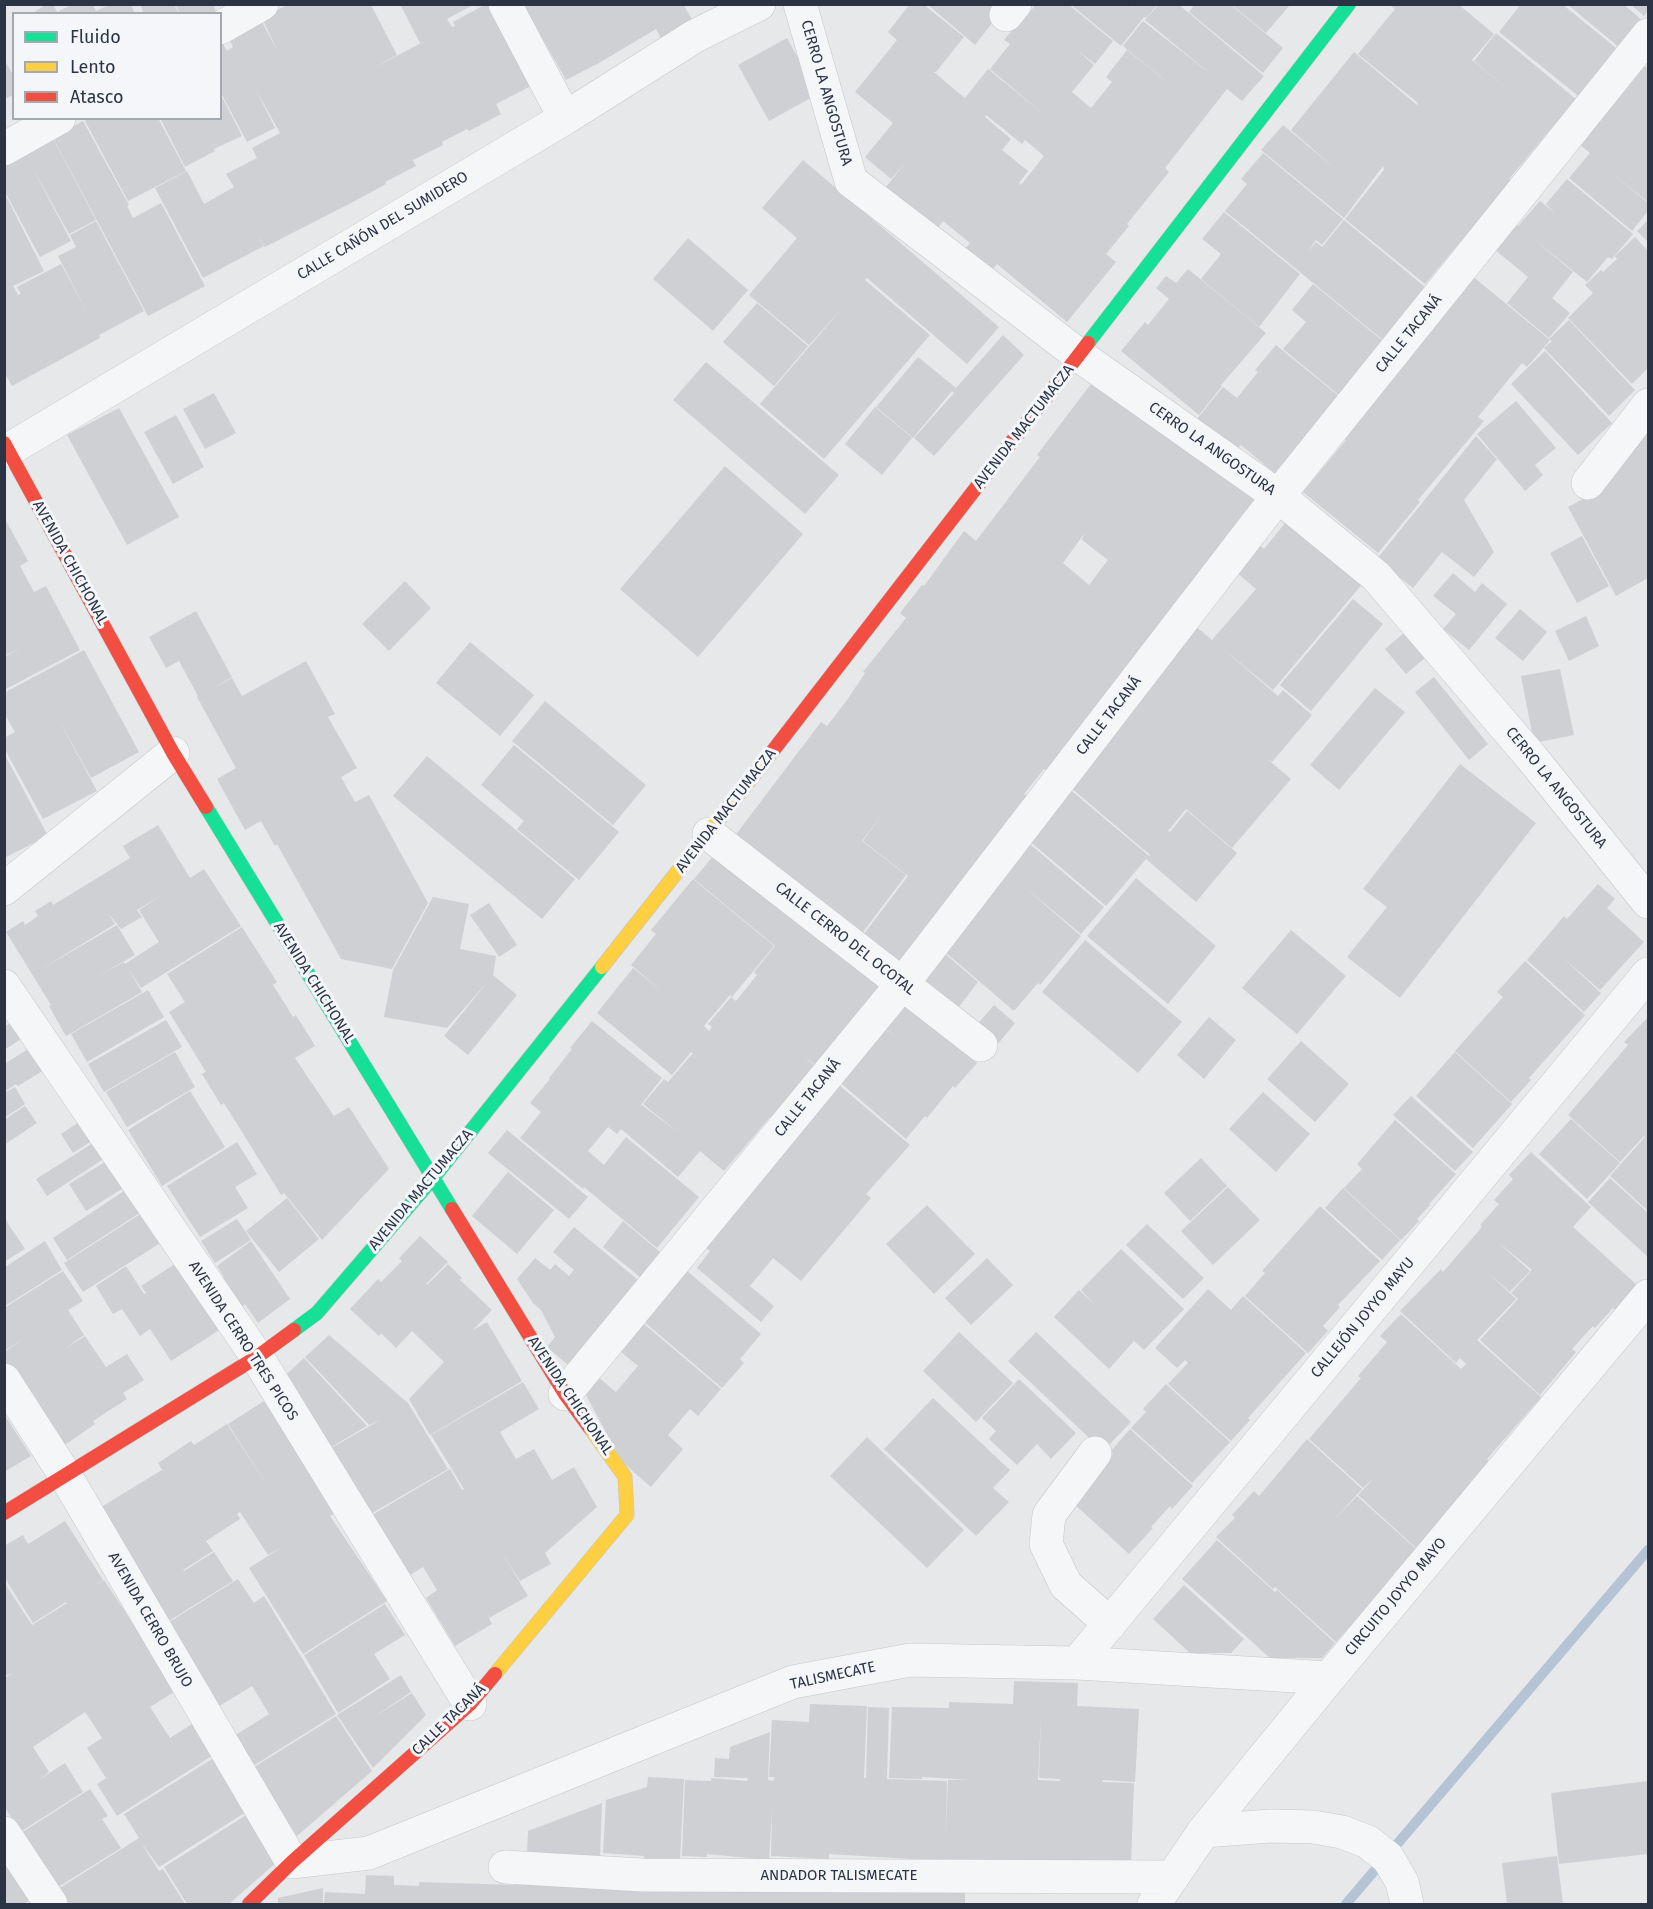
<!DOCTYPE html>
<html>
<head>
<meta charset="utf-8">
<style>
  body { margin:0 }
  #map { position:relative; width:1653px; height:1909px; overflow:hidden; background:#e6e8ea; font-family:"Fira Sans",sans-serif }
  canvas { display:block }
  .frame { position:absolute; inset:0; border:6px solid #2b3445; pointer-events:none }
  .legend { position:absolute; left:12px; top:12px; width:210px; height:108px; box-sizing:border-box; background:#f4f6f9; border:2px solid #a4a8b1; margin:0; padding:8px 10px; list-style:none; font-size:18px; color:#2b3445 }
  .legend li { display:flex; align-items:center; gap:12px; height:30px }
  .legend b { width:30px; border:2px solid #a4a8b1 }
</style>
</head>
<body>
<div id="map">
<canvas width="1653" height="1909"></canvas>
<div class="frame"></div>
<ul class="legend">
<li><b style="height:8px;background:#16e098"></b>Fluido</li>
<li><b style="height:8px;background:#ffcf43"></b>Lento</li>
<li><b style="height:8px;background:#f24e42"></b>Atasco</li>
</ul>
</div>
<script>
const c = document.querySelector('canvas').getContext('2d');
c.lineJoin = 'round';
function poly(rows) {
  const path = new Path2D();
  for (const r of rows) {
    path.moveTo(r[0], r[1]);
    for (let i = 2; i < r.length; i += 2) path.lineTo(r[i], r[i + 1]);
  }
  return path;
}
function trace(path, color, width, dash) {
  c.strokeStyle = color;
  c.lineWidth = width;
  c.lineCap = dash ? 'butt' : 'round';
  c.setLineDash(dash || []);
  c.stroke(path);
}
function paint(path, color) {
  c.fillStyle = color;
  c.fill(path, 'evenodd');
}
function label(font, color, halo, rows, align = 'center') {
  c.font = font + ' "Fira Sans",sans-serif';
  c.lineWidth = 6;
  c.setLineDash([]);
  c.textBaseline = 'middle';
  c.strokeStyle = halo;
  c.fillStyle = color;
  for (const [text, x, y, turn = 0] of rows) {
    c.save();
    c.translate(x, y);
    c.rotate((+turn || 0) * Math.PI / 180);
    c.textAlign = isNaN(turn) ? turn : align;
    if (halo) c.strokeText(text, 0, 0);
    c.fillText(text, 0, 0);
    c.restore();
  }
}
const stream = poly([
  [1346,1904,1648,1550]
]);
const building = poly([
  [47,4,53,4,58,14,31,14],
  [111,4,131,4,135,14,60,14,59,11,71,5,93,5,96,11],
  [140,4,174,4,179,14,144,14],
  [175,4,219,4,214,7,216,11,211,14,180,14],
  [400,4,475,4,447,19,452,27,455,26,453,22,486,4,491,4,533,85,496,104,501,114,469,131,467,129,442,142,443,145,413,160,416,166,385,182,386,184,353,202,265,247,255,230,264,246,203,278,155,188,187,171,204,204,234,187,226,174,257,158,252,148,280,133,256,90,275,128,247,142,220,91,220,39,227,51,233,47,228,37,261,20,278,52,262,18,287,5,371,5,397,55,372,69,423,42,420,43],
  [523,4,683,4,696,26,664,44,656,29,599,63,566,80],
  [910,4,923,4,964,37,936,72,934,72,961,95,965,98,988,69,1046,116,990,69,1010,44,1004,40,1028,10,1030,12,1036,4,1068,4,1113,41,1095,64,1077,50,1094,65,1072,92,1091,108,1112,82,1106,77,1127,50,1182,94,1123,46,1143,21,1213,76,1145,20,1159,4,1178,4,1264,76,1242,101,1227,89,1165,168,1169,172,1127,224,1129,226,1106,254,1116,262,1067,322,997,264,989,274,962,252,970,243,943,221,937,229,886,187,905,163,891,179,865,157,893,123,855,92,897,40,888,32],
  [986,115,1022,144,1025,140,1044,156,1021,185,1019,183,1028,171,1002,150,1011,139,985,117],
  [927,4,1007,4,975,45],
  [1070,4,1129,4,1135,9,1130,4,1158,4,1146,18,1144,17,1121,46],
  [1195,4,1230,4,1283,48,1263,73,1189,12],
  [1231,4,1287,4,1289,6,1266,33],
  [1392,4,1458,4,1494,34,1472,60,1516,96,1474,61,1496,33,1577,100,1555,127,1553,126,1509,179,1511,181,1466,237,1465,236,1425,284,1345,219,1384,170,1383,166,1344,218,1261,150,1283,125,1339,172,1291,130,1354,52,1417,105,1418,103,1358,54,1395,9,1391,6],
  [1521,4,1562,4,1621,52,1582,99,1499,32],
  [1567,4,1623,4,1642,20,1620,48],
  [1630,4,1648,4,1648,10,1644,16],
  [787,38,818,94,769,121,738,65],
  [4,59,14,77,14,95,4,99],
  [1638,60,1648,69,1648,202,1609,171,1648,203,1648,211,1632,231,1569,178,1590,153,1578,143],
  [220,93,242,136,214,149,215,151,185,167,160,118,220,118],
  [90,118,158,118,186,171,128,201,85,121],
  [83,121,129,205,127,206,133,218,161,203,205,286,148,316,53,138],
  [51,135,96,220,69,234,31,165,71,241,40,257,4,190,4,162],
  [1263,153,1343,219,1322,245,1316,240,1307,252,1316,242,1322,247,1344,220,1425,287,1383,340,1225,211,1247,184,1241,179],
  [803,160,999,327,967,364,867,278,865,280,930,335,824,459,760,404,845,305,809,345,749,295,797,238,762,208],
  [1567,179,1633,234,1612,259,1608,257,1587,282,1530,236,1573,272,1552,298,1570,313,1549,338,1507,303,1528,277,1494,249,1516,224,1518,226,1540,201,1555,213,1546,204],
  [4,192,44,271,13,286,18,295,21,294,17,287,61,264,88,314,58,256,76,247,70,235,96,221,144,311,99,335,100,338,12,386,4,372],
  [1224,212,1300,274,1259,327,1201,279,1221,254,1202,239],
  [1648,220,1648,242,1637,231],
  [1635,237,1648,251,1648,368,1632,384,1568,318,1593,293,1585,285,1601,270,1603,272,1617,259,1615,256],
  [688,238,748,290,713,331,653,279],
  [1188,269,1266,333,1221,385,1222,386,1199,415,1121,351,1145,322,1148,325,1169,299,1156,288,1166,276,1176,283],
  [1471,275,1550,340,1527,367,1522,363,1478,417,1484,421,1418,500,1420,502,1378,553,1303,492,1346,440,1343,438],
  [1313,284,1384,342,1340,396,1283,349,1306,322,1292,310],
  [757,303,808,346,774,386,723,342],
  [1569,320,1635,390,1609,416,1544,348,1552,341,1549,339],
  [1003,335,1024,355,934,456,914,438,954,393,952,391,913,438,876,407,918,357,956,388],
  [1276,345,1340,397,1277,475,1241,445,1235,452,1197,419,1223,387,1237,398,1258,372,1255,370],
  [1545,351,1612,423,1578,455,1511,384],
  [706,362,839,475,805,514,673,400],
  [1100,372,1263,498,1049,773,1044,769,1024,794,1030,799,900,961,864,934,908,876,863,841,883,813,862,841,906,875,863,932,819,898,817,900,734,837,821,722,827,726,847,700,865,673,863,672,906,618,900,613,922,585,924,586,964,531,976,541,1040,457,1037,455],
  [1084,534,1082,540,1108,560,1089,585,1063,563],
  [214,393,236,433,205,449,183,409],
  [1516,401,1556,448,1535,465,1543,475,1525,491,1477,434],
  [875,407,912,438,882,475,845,444],
  [119,408,179,517,127,545,67,435],
  [176,415,204,467,173,484,144,432],
  [1648,433,1648,578,1616,596,1568,507,1607,486,1605,482],
  [1476,436,1497,459,1464,500,1494,552,1474,577,1442,552,1413,588,1377,559],
  [725,466,803,534,698,657,620,589],
  [4,517,28,561,20,566,34,592,46,586,80,650,4,690,4,657,21,648,4,656],
  [1289,518,1364,582,1273,690,1222,648,1278,696,1283,690,1312,715,1272,762,1266,758,1291,779,1232,848,1186,809,1168,831,1170,832,1187,811,1237,853,1196,902,1146,859,1106,906,1026,838,1067,787,1149,856,1150,855,1070,787,1193,624,1212,640,1256,589,1236,572,1259,545,1264,549],
  [1582,536,1609,586,1577,603,1550,553],
  [1453,573,1475,592,1482,583,1507,604,1469,650,1443,629,1456,614,1433,596],
  [405,581,431,608,389,651,362,624],
  [1353,599,1383,624,1311,711,1280,685],
  [1520,609,1547,632,1523,661,1495,638],
  [196,611,232,677,212,689,232,678,242,696,306,661,335,714,328,717,357,768,341,777,355,802,369,795,428,903,392,969,341,959,277,844,275,846,261,821,245,830,217,779,236,768,197,697,198,696,179,661,166,668,149,637],
  [1586,616,1599,646,1569,661,1555,631],
  [1404,633,1426,657,1406,674,1385,649],
  [470,642,534,695,500,736,436,683],
  [84,650,139,752,91,778,54,711,97,791,43,819,4,748,4,738,15,732,4,713,4,693],
  [1560,669,1574,735,1534,743,1521,676],
  [1434,677,1488,744,1469,760,1415,692],
  [1375,688,1405,712,1339,790,1310,765],
  [545,701,646,785,613,825,512,741],
  [514,745,619,832,579,880,517,829,524,821,481,785],
  [4,753,48,836,4,858],
  [427,756,575,879,542,919,393,796],
  [1460,764,1536,823,1400,998,1347,957,1387,907,1363,889],
  [158,825,190,878,204,869,241,926,141,988,127,967,142,992,66,1036,49,1006,51,1005,6,932,23,921,25,925,38,916,35,911,51,901,53,905,130,858,123,846],
  [164,894,139,910,159,942,125,964,124,962,93,979,135,955,117,925,38,971,115,924,108,913,121,929,142,917,137,910],
  [1024,839,1104,907,1081,934,1021,884,1081,936,1040,985,1038,983,1014,1011,938,946],
  [715,854,884,987,815,1065,804,1056,817,1068,773,1120,770,1117,724,1171,700,1151,678,1177,621,1129,617,1134,608,1127,588,1151,604,1165,626,1137,699,1197,657,1248,584,1187,583,1189,520,1138,541,1112,530,1103,550,1079,549,1078,572,1049,570,1048,592,1021,662,1078,640,1106,642,1105,679,1133,643,1104,664,1079,668,1082,693,1053,691,1052,672,1075,597,1013,633,968,662,991,631,965,656,934,651,930,693,879,774,946,732,997,730,995,704,1026,709,1031,712,1027,708,1024,731,997,736,1001,757,975,754,972,775,946,694,879],
  [1136,878,1216,946,1168,1004,1087,936],
  [1598,884,1615,899,1607,908,1644,942,1600,990,1562,957,1601,993,1584,1012,1527,960,1564,916,1567,919],
  [433,897,469,904,460,949,496,956,493,975,517,995,468,1055,444,1036,489,980,447,1028,384,1017,393,970],
  [489,903,517,945,499,957,470,915],
  [242,927,277,982,273,985,293,1017,296,1015,315,1046,295,1058,334,1116,349,1107,389,1169,322,1240,284,1193,281,1195,224,1103,221,1105,202,1074,206,1072,169,1012,185,1002,167,974],
  [1291,930,1346,976,1297,1034,1242,988],
  [1085,940,1182,1022,1138,1073,1042,992],
  [944,953,978,982,958,1008,923,979],
  [1525,961,1585,1015,1529,1078,1531,1080,1511,1102,1455,1051,1503,997,1497,992],
  [148,990,164,1017,87,1062,71,1034],
  [898,997,977,1063,955,1088,953,1086,927,1118,925,1116,906,1139,837,1080,875,1021,896,1037,877,1021],
  [994,1005,1015,1023,997,1045,975,1027],
  [1209,1017,1236,1040,1204,1079,1177,1055],
  [1648,1017,1648,1211,1610,1176,1645,1137,1644,1136,1620,1162,1568,1115,1628,1045,1624,1042],
  [19,1018,29,1034,4,1050,4,1027],
  [166,1020,182,1047,104,1092,88,1064],
  [1301,1041,1349,1084,1315,1122,1267,1079],
  [38,1043,52,1065,18,1086,16,1084,4,1092,4,1064],
  [175,1052,195,1087,127,1127,106,1092],
  [1455,1052,1512,1104,1473,1148,1416,1096],
  [833,1080,910,1145,866,1194,871,1198,801,1281,773,1258,750,1286,774,1306,761,1322,697,1268,710,1251,706,1248],
  [15,1087,25,1104,4,1118,4,1093],
  [190,1091,225,1147,162,1186,128,1130],
  [1263,1092,1310,1134,1276,1172,1229,1129],
  [1411,1096,1473,1152,1455,1171,1393,1115],
  [25,1106,37,1123,4,1145,4,1120],
  [88,1116,101,1135,73,1153,61,1134],
  [1571,1119,1620,1163,1587,1199,1539,1154],
  [1395,1120,1456,1174,1429,1204,1430,1205,1417,1219,1419,1221,1401,1240,1344,1188,1362,1169,1357,1164],
  [507,1130,588,1197,569,1219,488,1153],
  [98,1140,108,1156,47,1196,36,1179],
  [237,1142,257,1174,235,1187,248,1208,200,1237,167,1186],
  [1531,1152,1591,1207,1573,1227,1637,1285,1615,1310,1613,1308,1595,1328,1593,1326,1572,1349,1576,1352,1540,1395,1480,1340,1518,1299,1511,1293,1532,1270,1498,1242,1530,1271,1510,1292,1486,1271,1516,1299,1477,1340,1541,1397,1487,1459,1489,1461,1470,1482,1472,1483,1452,1508,1416,1548,1358,1495,1375,1477,1363,1488,1309,1439,1361,1378,1358,1376,1387,1342,1380,1336,1401,1314,1461,1369,1466,1364,1460,1358,1456,1363,1400,1311,1441,1269,1443,1272,1482,1227,1480,1225,1499,1204,1494,1200,1513,1179,1509,1175],
  [1201,1158,1227,1186,1190,1221,1164,1193],
  [110,1159,127,1186,86,1211,69,1184],
  [508,1172,554,1210,517,1254,472,1216],
  [1610,1178,1648,1213,1648,1257,1588,1202],
  [1228,1187,1260,1220,1213,1265,1181,1231],
  [1343,1188,1400,1240,1382,1260,1325,1208],
  [127,1189,141,1212,67,1260,53,1238],
  [287,1198,319,1239,279,1272,246,1231],
  [927,1205,975,1254,934,1294,886,1244],
  [1320,1206,1380,1261,1338,1305,1340,1307,1323,1326,1328,1331,1308,1353,1245,1296,1265,1273,1262,1271],
  [145,1211,165,1240,83,1292,64,1263],
  [4,1217,25,1249,4,1262],
  [237,1219,251,1240,215,1263,201,1241],
  [623,1221,660,1252,640,1277,603,1247],
  [1147,1224,1204,1278,1183,1299,1126,1245],
  [574,1227,638,1280,568,1365,547,1347,555,1337,541,1310,533,1303,517,1279,535,1258,550,1270,555,1264,569,1276,574,1270,553,1252],
  [420,1236,448,1262,426,1284,427,1285,448,1264,462,1278,460,1280,492,1310,473,1330,487,1322,522,1381,430,1435,409,1399,444,1362,412,1331,396,1348,381,1333,379,1336,350,1309,378,1279,381,1282,402,1261,399,1258],
  [45,1241,62,1270,5,1306,5,1267],
  [251,1241,290,1299,258,1323,245,1304,240,1308,219,1281,224,1277,217,1266],
  [1121,1249,1184,1309,1144,1350,1134,1341,1109,1369,1054,1317,1079,1290,1096,1306,1081,1290],
  [987,1258,1013,1285,971,1325,945,1298],
  [178,1262,221,1329,171,1361,150,1329,140,1336,122,1309,113,1314,96,1286,126,1266,144,1294,146,1293,141,1286],
  [686,1270,761,1334,740,1359,744,1363,722,1388,642,1320],
  [63,1271,83,1301,68,1310,84,1335,63,1350,85,1336,106,1367,127,1354,144,1380,123,1393,127,1399,93,1421,95,1424,59,1449,4,1364,4,1352,24,1339,4,1351,4,1308],
  [1208,1289,1231,1310,1243,1296,1306,1353,1248,1418,1250,1420,1231,1441,1168,1384,1188,1363,1185,1360,1177,1368,1155,1348],
  [638,1319,721,1389,698,1416,690,1409,668,1435,683,1449,651,1487,621,1461,585,1393,598,1377,616,1392,638,1366,615,1347],
  [959,1332,1013,1383,976,1422,923,1371],
  [1036,1332,1131,1422,1103,1451,1008,1361],
  [329,1335,408,1403,448,1469,362,1519,321,1454,380,1420,369,1425,305,1357],
  [304,1358,367,1426,318,1455,275,1385],
  [1019,1379,1076,1433,1051,1459,1037,1444,1017,1465,989,1439,996,1431,982,1418],
  [523,1382,539,1409,500,1432,516,1459,534,1449,552,1480,574,1467,597,1507,545,1553,551,1564,520,1581,501,1551,528,1596,489,1618,492,1624,455,1646,426,1598,443,1586,437,1590,423,1567,402,1580,367,1518,450,1469,462,1490,464,1489,431,1435],
  [1166,1384,1230,1442,1192,1483,1131,1428,1146,1412,1143,1409],
  [933,1398,1010,1470,993,1488,1009,1502,976,1536,884,1449],
  [264,1401,335,1513,330,1516,387,1601,303,1654,249,1568,284,1546,268,1555,240,1512,237,1514,240,1519,206,1541,213,1551,183,1570,184,1571,214,1552,233,1581,164,1624,93,1512,162,1470,158,1463,191,1441,194,1445,227,1424,272,1493,228,1424],
  [4,1414,31,1456,4,1472],
  [1130,1429,1193,1486,1172,1509,1170,1506,1151,1527,1153,1528,1129,1554,1072,1502,1113,1454,1110,1452],
  [867,1437,964,1530,927,1568,830,1476],
  [1307,1439,1362,1489,1332,1522,1357,1496,1416,1549,1393,1574,1396,1576,1336,1642,1275,1587,1273,1589,1216,1537,1235,1518,1232,1515,1254,1491,1259,1496],
  [65,1521,103,1580,92,1587,104,1580,142,1637,174,1692,150,1707,170,1738,192,1724,212,1756,117,1816,97,1784,106,1778,87,1748,102,1738,85,1712,33,1747,49,1772,37,1781,65,1763,83,1792,20,1832,4,1806,4,1678,13,1673,4,1676,4,1582,32,1625,67,1603,66,1602,33,1623,4,1577,4,1546,23,1535,28,1544],
  [1217,1540,1275,1592,1277,1590,1335,1643,1322,1658,1270,1658,1182,1579],
  [238,1579,254,1603,264,1596,336,1714,253,1766,234,1736,269,1714,252,1686,216,1708,166,1624],
  [1184,1585,1244,1639,1231,1653,1190,1653,1153,1619],
  [385,1604,405,1635,374,1654,390,1679,338,1713,304,1655],
  [401,1675,411,1692,372,1718,412,1693,426,1715,373,1768,337,1715],
  [1014,1681,1078,1683,1077,1706,1139,1709,1135,1782,1103,1780,1102,1782,1134,1783,1131,1862,1090,1860,1090,1863,944,1859,944,1861,829,1854,829,1859,771,1856,772,1809,769,1860,707,1854,707,1857,682,1856,685,1780,711,1781,711,1778,747,1781,748,1778,714,1777,715,1758,729,1759,730,1747,770,1732,768,1780,774,1781,774,1777,769,1777,772,1720,809,1722,810,1704,867,1706,864,1778,866,1778,868,1707,889,1708,887,1779,947,1781,946,1834,948,1780,970,1780,922,1777,922,1779,889,1778,892,1707,949,1708,949,1702,1013,1704],
  [1041,1715,1039,1778,1060,1779,1060,1781,1038,1780],
  [336,1716,372,1771,297,1836,251,1769],
  [212,1759,246,1812,159,1867,140,1841,159,1871,163,1869,185,1904,68,1904,58,1889,139,1838,124,1814],
  [648,1777,684,1779,680,1861,644,1860,644,1856,603,1853,606,1800,647,1787],
  [1648,1781,1648,1854,1559,1864,1551,1793],
  [90,1789,108,1816,102,1819,121,1848,55,1889,21,1833],
  [602,1803,600,1856,527,1853,528,1831],
  [248,1814,278,1861,229,1904,187,1904,164,1867],
  [4,1856,34,1898,24,1904,4,1904],
  [1557,1856,1563,1904,1507,1904,1502,1863],
  [366,1875,394,1876,394,1885,419,1886,419,1882,515,1885,515,1882,965,1892,965,1904,324,1904,325,1892,365,1894],
  [323,1888,323,1904,278,1904,278,1898]
]);
const street = poly([
  [505,4,565,118],
  [800,4,851,181,1080,356,1278,496,1376,576,1532,758,1648,902],
  [1006,15,1015,4],
  [220,28,262,4],
  [4,149,59,118],
  [8,450,565,118,695,36,759,4],
  [1588,483,1648,405],
  [709,834,981,1045],
  [4,889,173,753],
  [4,986,257,1357,470,1704],
  [4,1380,65,1475,292,1862,369,1853,793,1682,910,1660,1077,1663,1329,1678],
  [565,1394,903,983,1278,496,1648,35],
  [1095,1453,1049,1515,1046,1544,1066,1585,1110,1624],
  [1077,1663,1648,974],
  [1204,1831,1271,1826,1313,1827,1342,1832,1368,1842,1388,1858,1402,1882,1407,1904],
  [4,1833,51,1904],
  [505,1867,642,1875,1173,1877],
  [1154,1904,1204,1831,1329,1678,1648,1296]
]);
const fast = poly([
  [1088,343,1349,4],
  [206,807,452,1209],
  [294,1330,317,1313,434,1177,602,967]
]);
const slow = poly([
  [602,967,772,752],
  [495,1674,627,1515,625,1477,590,1428]
]);
const jam = poly([
  [4,443,173,753,206,807],
  [772,752,1088,343],
  [452,1209,565,1394,590,1428],
  [4,1513,257,1357,294,1330],
  [249,1904,292,1862,470,1704,495,1674]
]);
const streetNames = [
  ["CERRO LA ANGOSTURA",826,93,74],
  ["CALLE CAÑÓN DEL SUMIDERO",383,226,-31],
  ["CALLE TACANÁ",1409,334,-51],
  ["AVENIDA MACTUMACZA",1024,427,-52],
  ["CERRO LA ANGOSTURA",1212,449,35],
  ["AVENIDA CHICHONAL",70,563,61],
  ["CALLE TACANÁ",1109,716,-52],
  ["CERRO LA ANGOSTURA",1556,788,51],
  ["AVENIDA MACTUMACZA",726,811,-52],
  ["CALLE CERRO DEL OCOTAL",845,939,38],
  ["AVENIDA CHICHONAL",314,983,58],
  ["CALLE TACANÁ",808,1098,-51],
  ["AVENIDA MACTUMACZA",421,1190,-50],
  ["CALLEJÓN JOYYO MAYU",1363,1318,-50],
  ["AVENIDA CERRO TRES PICOS",243,1341,57],
  ["AVENIDA CHICHONAL",570,1396,56],
  ["CIRCUITO JOYYO MAYO",1396,1597,-50],
  ["AVENIDA CERRO BRUJO",150,1620,60],
  ["TALISMECATE",833,1676,-12],
  ["CALLE TACANÁ",449,1720,-44],
  ["ANDADOR TALISMECATE",839,1876]
];
trace(stream, '#b4c4d5', 10);
paint(building, '#ced0d3');
trace(street, '#c4c6c8', 34);
trace(fast, '#c4c6c8', 15);
trace(slow, '#c4c6c8', 15);
trace(jam, '#c4c6c8', 15);
trace(street, '#f5f6f7', 33);
trace(fast, '#16e098', 14);
trace(slow, '#ffcf43', 14);
trace(jam, '#f24e42', 14);
label('15px', '#2b3445', '#f4f6f9', streetNames);
</script>
</body>
</html>
